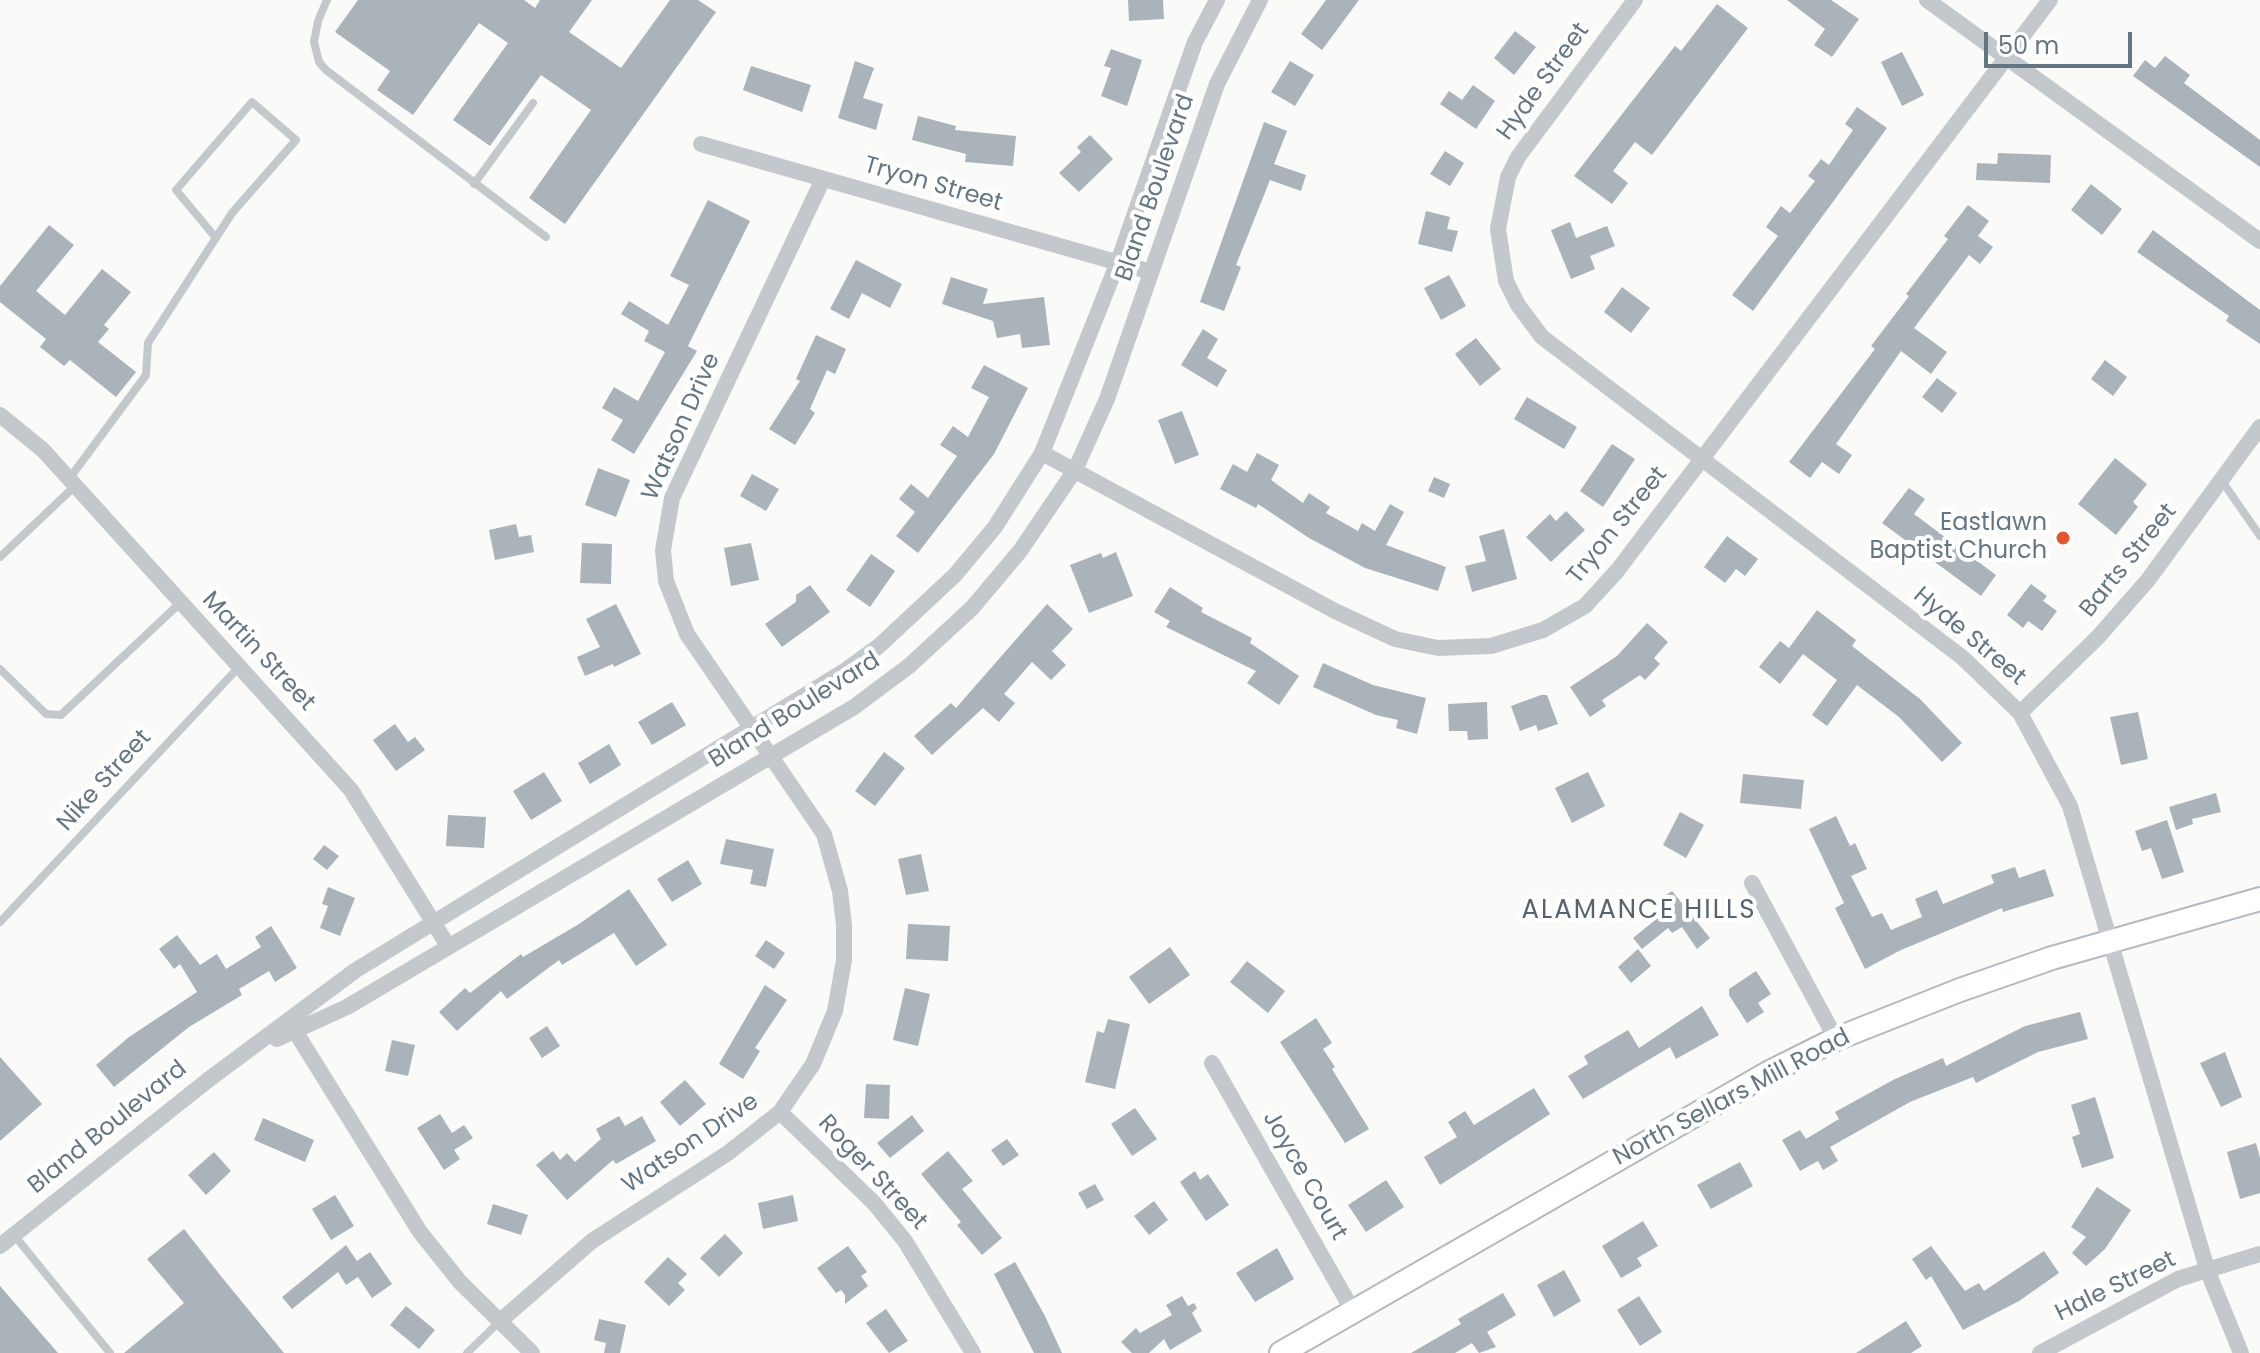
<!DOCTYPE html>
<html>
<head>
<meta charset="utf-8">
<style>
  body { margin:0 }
  #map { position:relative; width:2260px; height:1353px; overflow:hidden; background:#fafaf8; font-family:Poppins,sans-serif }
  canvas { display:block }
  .scale { position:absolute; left:1984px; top:32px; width:148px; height:36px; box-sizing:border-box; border:4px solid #657683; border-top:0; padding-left:10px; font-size:24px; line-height:28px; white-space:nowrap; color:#657683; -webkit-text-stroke:6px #fff; paint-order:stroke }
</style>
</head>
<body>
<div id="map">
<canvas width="2260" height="1353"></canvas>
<div class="scale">50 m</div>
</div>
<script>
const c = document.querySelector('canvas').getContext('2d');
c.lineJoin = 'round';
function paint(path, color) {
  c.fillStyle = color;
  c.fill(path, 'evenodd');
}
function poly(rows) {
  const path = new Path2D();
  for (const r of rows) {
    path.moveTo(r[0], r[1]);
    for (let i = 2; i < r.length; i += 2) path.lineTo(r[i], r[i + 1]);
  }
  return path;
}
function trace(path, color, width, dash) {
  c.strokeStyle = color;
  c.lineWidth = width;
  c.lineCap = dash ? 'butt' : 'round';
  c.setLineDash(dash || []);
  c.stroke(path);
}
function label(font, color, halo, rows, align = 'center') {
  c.font = font + ' Poppins,sans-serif';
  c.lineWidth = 8;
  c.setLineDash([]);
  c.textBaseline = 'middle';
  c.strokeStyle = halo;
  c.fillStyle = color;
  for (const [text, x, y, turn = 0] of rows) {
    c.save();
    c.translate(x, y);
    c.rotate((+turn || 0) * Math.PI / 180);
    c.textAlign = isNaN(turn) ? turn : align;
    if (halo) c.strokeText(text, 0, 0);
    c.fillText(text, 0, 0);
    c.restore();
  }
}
const building = poly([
  [358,0,524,0,535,8,540,0,592,0,569,32,621,68,670,0,698,0,716,12,565,224,529,198,591,110,541,75,490,146,453,120,508,43,479,23,413,115,377,90,390,71,335,32],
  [1128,0,1163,0,1164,19,1129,21],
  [1326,0,1359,0,1322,50,1301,34],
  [1787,0,1831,0,1859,19,1832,57,1814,45,1825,29],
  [1717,4,1748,28,1652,155,1635,142,1613,171,1628,183,1612,204,1574,176,1675,46,1681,51],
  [1515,31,1536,47,1514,75,1494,58],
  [1111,49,1142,60,1127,106,1101,96,1111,68,1104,66],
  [1902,52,1924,95,1902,106,1881,62],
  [2165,56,2190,75,2184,83,2260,140,2260,167,2133,76,2145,60,2155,68],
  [855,61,874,68,863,98,883,104,876,130,838,118],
  [1290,61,1314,75,1295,106,1271,92],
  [751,66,811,85,802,112,743,90],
  [1473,85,1495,101,1476,129,1440,104,1449,91,1462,100],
  [1857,107,1887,128,1753,311,1732,295,1778,236,1766,227,1781,206,1790,213,1815,181,1808,176,1821,159,1829,165,1853,130,1845,124],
  [918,116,956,126,955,130,1016,136,1013,166,965,162,966,154,912,140],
  [1264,122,1287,131,1274,164,1306,175,1301,191,1270,180,1236,265,1241,267,1224,311,1200,302],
  [1090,135,1113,159,1079,192,1059,173,1081,152,1077,147],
  [1445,151,1464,163,1450,186,1430,174],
  [1998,153,2051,155,2050,183,1976,180,1977,163,1997,164],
  [2091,184,2122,209,2102,235,2071,210],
  [708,200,750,221,688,346,697,351,634,454,611,440,623,420,602,408,614,387,638,401,665,352,644,341,649,331,621,314,629,301,668,325,689,285,670,276],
  [1968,205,1989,221,1978,236,1993,247,1980,264,1969,255,1914,328,1947,352,1931,374,1901,351,1836,444,1852,455,1839,474,1822,462,1810,478,1789,462,1875,349,1871,346,1909,296,1906,294,1948,239,1944,236],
  [1426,211,1450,217,1447,229,1458,231,1452,252,1418,244],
  [1570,222,1576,238,1607,226,1615,246,1590,256,1595,269,1571,279,1551,230],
  [49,225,74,245,36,291,65,315,102,269,131,292,104,325,109,329,98,342,136,372,116,397,70,360,64,366,40,347,46,339,0,302,0,286],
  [2153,230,2260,310,2260,344,2226,321,2229,316,2137,252],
  [856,260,902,284,890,308,862,293,849,319,830,309],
  [1449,275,1466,306,1441,320,1424,288],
  [951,277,988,289,983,304,1044,297,1050,345,1022,348,1020,334,997,338,993,321,942,304],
  [1622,287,1650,308,1631,333,1604,312],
  [1203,329,1218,339,1207,358,1227,370,1217,387,1181,365],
  [816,335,846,349,835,374,827,370,810,409,815,413,795,445,769,429,800,381,796,379],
  [1476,338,1501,369,1480,386,1455,354],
  [2105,360,2127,377,2113,396,2091,379],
  [984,365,1028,388,994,454,918,553,896,536,915,512,899,499,911,484,928,498,957,456,940,445,953,426,968,437,989,397,971,388],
  [1937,378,1957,393,1942,413,1922,397],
  [1527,397,1577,427,1564,449,1514,419],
  [1182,411,1199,455,1175,464,1158,420],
  [1612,444,1635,459,1603,507,1580,491],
  [1257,453,1279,465,1271,480,1303,503,1309,493,1330,507,1326,513,1358,531,1362,523,1375,531,1390,504,1404,512,1386,545,1446,567,1438,591,1365,568,1309,538,1258,504,1256,508,1220,489,1233,464,1247,472],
  [2115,458,2147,484,2133,502,2138,507,2116,535,2078,504],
  [598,468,630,480,616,517,585,505],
  [752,474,779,489,766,511,740,496],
  [1434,477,1450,484,1444,498,1428,491],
  [1909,488,1925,499,1914,514,1996,575,1981,596,1882,523],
  [1566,511,1585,530,1551,562,1526,537,1550,514,1556,521],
  [516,524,519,537,531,535,534,552,495,560,489,530],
  [1504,529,1517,579,1472,592,1465,566,1486,561,1479,536],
  [1727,536,1758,559,1745,576,1736,569,1725,583,1704,567],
  [582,543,612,544,611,584,580,583],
  [751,543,759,580,731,586,724,548],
  [1116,552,1133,596,1089,613,1070,565,1101,553,1103,558],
  [871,554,895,571,870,607,846,590],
  [2031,584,2047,596,2043,601,2057,611,2042,631,2028,621,2023,628,2007,615],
  [810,585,830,612,782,647,765,624,796,602,796,595],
  [1170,587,1203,608,1201,612,1252,638,1250,643,1299,676,1279,705,1247,683,1256,671,1166,627,1170,621,1154,612],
  [616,604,641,654,614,667,613,664,585,676,577,657,600,647,586,619],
  [1047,604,1073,629,1052,651,1066,665,1051,680,1032,662,1004,694,1015,703,999,722,983,708,932,755,914,736,951,703,956,708],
  [1817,610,1856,640,1852,646,1920,699,1962,743,1942,762,1899,717,1857,685,1827,726,1812,715,1837,680,1803,654,1780,684,1759,667,1780,641,1789,648],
  [1647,623,1668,642,1654,658,1660,664,1645,680,1640,675,1602,700,1606,706,1590,717,1570,687,1617,656],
  [1323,663,1373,685,1426,698,1417,734,1396,728,1398,720,1376,715,1313,687],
  [1541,695,1547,695,1558,724,1538,731,1536,725,1520,731,1511,706],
  [672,702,686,725,652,745,638,722],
  [1487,702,1488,739,1468,740,1467,731,1449,731,1448,704],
  [2138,712,2148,759,2121,765,2110,717],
  [395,724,408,742,415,737,425,750,396,771,373,740],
  [609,744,621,765,590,784,578,763],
  [884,752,905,768,875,806,855,791],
  [544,772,562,801,531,820,513,791],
  [1588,772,1605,806,1572,823,1555,788],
  [1743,774,1804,780,1801,809,1740,803],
  [2216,793,2221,812,2192,819,2193,824,2176,830,2169,807],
  [1680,812,1704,825,1686,858,1663,845],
  [448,815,486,817,484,848,446,846],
  [1836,816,1850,846,1855,843,1867,869,1851,876,1872,917,1882,913,1891,930,1922,917,1915,899,1937,890,1943,904,1994,883,1991,875,2015,867,2019,878,2045,869,2054,896,2003,912,2002,908,1901,950,1865,969,1835,908,1844,903,1809,829],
  [2167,820,2184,872,2162,879,2151,848,2142,851,2135,831],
  [726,839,774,849,766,887,750,884,753,870,720,864],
  [324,845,339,856,327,870,313,859],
  [921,854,929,891,906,895,898,859],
  [688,860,702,884,672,902,657,879],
  [328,887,355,898,340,936,320,928,328,906,322,904],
  [629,889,667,945,636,966,614,933,562,965,559,960,507,999,501,991,457,1031,439,1012,465,988,470,993,521,954,523,957,579,924],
  [1672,891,1710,938,1697,949,1682,927,1672,933,1668,928,1642,949,1633,938,1670,908,1662,898],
  [908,924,950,926,948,961,906,959],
  [271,926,297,968,275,982,269,971,239,989,242,995,189,1027,114,1087,96,1065,129,1037,197,992,180,964,174,969,159,949,177,935,200,965,217,954,226,969,261,947,255,937],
  [766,940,785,953,774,969,755,956],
  [1170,947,1190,975,1149,1004,1129,977],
  [1638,949,1651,966,1631,983,1618,967],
  [1247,961,1285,991,1268,1013,1230,982],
  [1756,971,1771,994,1758,1003,1764,1012,1747,1023,1729,995,1729,989],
  [765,985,787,1000,755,1048,760,1051,743,1079,719,1064],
  [905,988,930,994,918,1046,893,1040],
  [1702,1006,1719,1035,1676,1059,1670,1047,1583,1099,1568,1076,1588,1064,1584,1056,1628,1030,1639,1048],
  [2080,1012,2088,1039,2038,1052,1976,1083,1973,1077,1910,1102,1830,1147,1838,1161,1823,1170,1818,1161,1800,1171,1782,1140,1800,1130,1806,1139,1839,1119,1835,1112,1893,1080,1943,1058,1946,1066,2025,1026],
  [1316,1018,1332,1043,1323,1049,1335,1067,1332,1069,1369,1129,1345,1143,1280,1042],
  [1108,1019,1130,1024,1115,1089,1085,1082,1097,1031,1104,1033],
  [547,1026,560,1046,542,1058,529,1038],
  [392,1040,415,1045,408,1076,385,1071],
  [2225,1052,2242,1097,2221,1107,2200,1063],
  [0,1057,42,1104,0,1141],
  [685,1080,706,1104,680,1126,660,1102],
  [866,1084,890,1085,889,1119,864,1118],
  [1534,1088,1550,1114,1440,1185,1424,1157,1457,1137,1448,1122,1465,1111,1474,1125],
  [2095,1097,2114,1158,2082,1168,2072,1137,2080,1134,2071,1105],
  [1135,1108,1157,1139,1132,1156,1111,1124],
  [440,1114,452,1133,464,1125,473,1138,454,1150,460,1159,444,1170,417,1128],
  [912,1115,924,1131,890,1158,877,1143],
  [619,1116,625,1126,642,1116,656,1141,616,1164,613,1160,567,1200,536,1165,553,1151,560,1160,567,1153,575,1162,601,1139,596,1129],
  [263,1118,314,1140,305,1162,254,1140],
  [1007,1139,1019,1155,1003,1166,991,1150],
  [2256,1143,2260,1158,2260,1193,2240,1199,2227,1152],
  [948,1151,973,1181,962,1189,1002,1238,982,1255,957,1225,961,1222,921,1174],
  [214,1152,231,1171,206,1195,188,1175],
  [1740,1162,1753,1186,1711,1209,1697,1185],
  [1195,1171,1200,1180,1208,1174,1229,1205,1206,1221,1180,1182],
  [1386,1180,1404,1207,1366,1232,1348,1205],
  [1095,1184,1104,1200,1087,1209,1078,1193],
  [2097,1187,2131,1210,2105,1249,2086,1266,2072,1253,2086,1237,2071,1227],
  [335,1195,354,1226,331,1240,312,1209],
  [793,1195,798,1221,763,1229,758,1203],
  [1154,1201,1168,1220,1149,1235,1134,1216],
  [493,1204,528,1215,521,1235,487,1224],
  [1643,1221,1658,1246,1637,1258,1642,1266,1621,1278,1602,1246],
  [184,1229,220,1275,284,1353,124,1353,184,1303,147,1259],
  [725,1234,743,1253,719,1277,700,1258],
  [346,1245,357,1261,370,1252,392,1284,372,1298,358,1277,346,1285,338,1272,292,1309,282,1297],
  [848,1246,867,1272,861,1276,868,1286,845,1304,845,1295,841,1290,836,1293,817,1268],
  [1931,1246,1965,1291,1979,1283,1984,1291,2044,1251,2059,1273,2019,1301,1963,1330,1931,1276,1926,1280,1912,1259],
  [1277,1248,1294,1279,1255,1302,1236,1273],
  [668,1257,687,1274,678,1283,685,1290,669,1306,644,1282],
  [1015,1262,1045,1316,1062,1353,1034,1353,994,1274],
  [1564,1270,1581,1301,1554,1317,1537,1285],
  [0,1286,58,1353,0,1353],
  [1503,1293,1516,1315,1487,1332,1496,1347,1479,1353,1472,1343,1455,1353,1411,1353,1461,1324,1458,1319],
  [1182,1296,1188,1306,1194,1303,1197,1308,1192,1313,1202,1331,1170,1350,1164,1339,1149,1353,1132,1353,1121,1342,1136,1328,1140,1333,1172,1315,1166,1305],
  [1639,1296,1662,1332,1640,1346,1617,1310],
  [406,1306,435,1330,419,1349,390,1325],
  [886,1309,908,1341,889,1353,866,1323],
  [599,1319,626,1325,620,1353,604,1353,606,1343,594,1340],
  [1906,1321,1922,1346,1911,1353,1856,1353]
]);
const lane = poly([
  [327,0,318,21,314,42,319,62,326,70,546,237],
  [474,184,533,103],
  [69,479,146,375,148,343,232,213,296,140,252,102,176,190,216,238],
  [2222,481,2260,536],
  [0,557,75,486],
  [0,669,46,714,61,715,180,603],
  [0,922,239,667],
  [14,1235,110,1353],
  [467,1353,499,1322]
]);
const street = poly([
  [1635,0,1518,157,1508,177,1498,229,1506,281,1518,305,1542,337,1963,658,2020,713,2070,806,2208,1272,2241,1353],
  [1927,0,2260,241],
  [701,144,1151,272],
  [0,415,43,450,351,790,448,946],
  [1042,453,1335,611,1395,639,1438,648,1491,646,1543,630,1585,606,1617,571,2050,0],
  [2020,713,2098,637,2148,580,2260,427],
  [1752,883,1836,1039],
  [295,1031,420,1232,460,1282,532,1353],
  [277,1039,347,1007,854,707,909,666,972,608,1020,551,1075,470,1107,399,1217,84,1260,0],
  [1212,1063,1354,1313],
  [780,1112,874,1203,905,1241,973,1353],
  [0,1246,208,1080,356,970,846,670,879,646,955,575,995,527,1042,453,1118,262,1195,42,1217,0],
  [499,1322,592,1241,728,1153,780,1112,813,1064,835,1011,844,960,844,925,840,891,824,834,687,634,666,581,663,550,672,498,823,179],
  [2040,1353,2178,1279,2260,1254]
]);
const secondary = poly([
  [1281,1353,1768,1073,1836,1039,1960,990,2052,958,2260,899]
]);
const markers = [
  [2063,538,8,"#e4572e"]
];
const streetNames = [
  ["Hyde Street",1544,82,-54],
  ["Tryon Street",933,185,16],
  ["Bland Boulevard",1156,188,-71],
  ["Watson Drive",682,427,-66],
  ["Tryon Street",1618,526,-51],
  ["Barts Street",2129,561,-51],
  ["Hyde Street",1969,637,40],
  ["Martin Street",258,652,47],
  ["Bland Boulevard",795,711,-32],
  ["Nike Street",105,781,-48],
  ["North Sellars Mill Road",1732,1098,-28],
  ["Bland Boulevard",108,1128,-39],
  ["Watson Drive",691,1144,-34],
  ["Roger Street",872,1173,47],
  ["Joyce Court",1304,1176,60],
  ["Hale Street",2116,1287,-26]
];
const poiNames = [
  ["Eastlawn",2047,524],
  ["Baptist Church",2047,552]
];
const neighbourhoodNames = [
  ["ALAMANCE HILLS",1639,911]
];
paint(building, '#aab3b9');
trace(secondary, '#b3babf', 26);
trace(lane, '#c3c8cc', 8);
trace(street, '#c3c8cc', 16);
trace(secondary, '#fff', 22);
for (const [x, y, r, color] of markers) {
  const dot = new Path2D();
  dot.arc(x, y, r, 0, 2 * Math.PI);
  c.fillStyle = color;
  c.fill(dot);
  trace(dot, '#fff', 3);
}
label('24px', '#657683', '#fff', streetNames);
label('24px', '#657683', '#fff', poiNames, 'right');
c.letterSpacing = '2px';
label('26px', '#57646e', '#fff', neighbourhoodNames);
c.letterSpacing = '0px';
</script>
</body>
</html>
